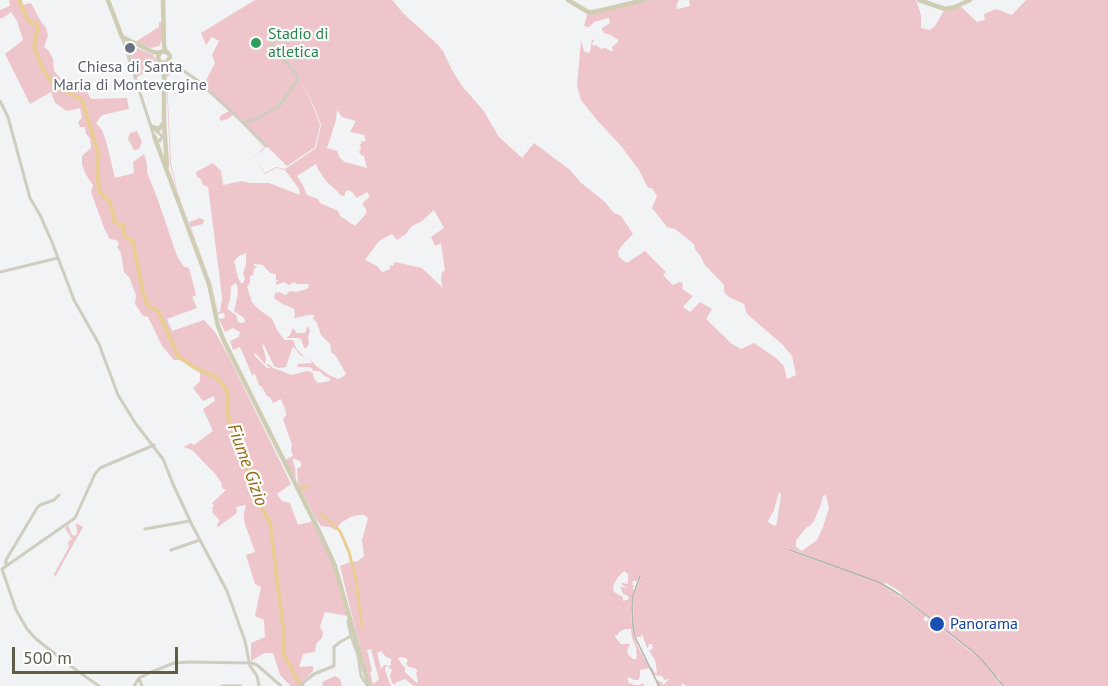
<!DOCTYPE html>
<html>
<head>
<meta charset="utf-8">
<style>
  body { margin:0 }
  #map { position:relative; width:1108px; height:686px; overflow:hidden; background:#f2f3f4; font-family:"PT Sans",sans-serif }
  canvas { display:block }
  .scale { position:absolute; left:12px; top:647px; width:166px; height:27px; box-sizing:border-box; border:3px solid #5f5e4b; border-top:0; padding-left:8px; font-size:18px; line-height:21px; white-space:nowrap; color:#5f5e4b; -webkit-text-stroke:4px #fff; paint-order:stroke }
</style>
</head>
<body>
<div id="map">
<canvas width="1108" height="686"></canvas>
<div class="scale">500 m</div>
</div>
<script>
const c = document.querySelector('canvas').getContext('2d');
c.lineJoin = 'round';
function paint(path, color) {
  c.fillStyle = color;
  c.fill(path, 'evenodd');
}
function poly(rows) {
  const path = new Path2D();
  for (const r of rows) {
    path.moveTo(r[0], r[1]);
    for (let i = 2; i < r.length; i += 2) path.lineTo(r[i], r[i + 1]);
  }
  return path;
}
function trace(path, color, width, dash) {
  c.strokeStyle = color;
  c.lineWidth = width;
  c.lineCap = dash ? 'butt' : 'round';
  c.setLineDash(dash || []);
  c.stroke(path);
}
function label(font, color, halo, rows, align = 'center') {
  c.font = font + ' "PT Sans",sans-serif';
  c.lineWidth = 4.5;
  c.setLineDash([]);
  c.textBaseline = 'middle';
  c.strokeStyle = halo;
  c.fillStyle = color;
  for (const [text, x, y, turn = 0] of rows) {
    c.save();
    c.translate(x, y);
    c.rotate((+turn || 0) * Math.PI / 180);
    c.textAlign = isNaN(turn) ? turn : align;
    if (halo) c.strokeText(text, 0, 0);
    c.fillText(text, 0, 0);
    c.restore();
  }
}
const green = poly([
  [9,0,22,0,23,5,31,3,40,20,46,28,48,36,44,47,49,51,53,59,54,71,65,83,76,82,87,91,91,99,127,98,129,109,102,115,96,123,102,130,106,141,115,178,134,173,133,162,144,154,147,164,147,172,159,203,177,256,184,267,189,268,196,295,192,297,197,308,167,319,172,331,204,320,215,332,230,359,291,484,277,494,282,501,290,503,298,525,313,521,331,559,348,616,325,612,320,627,323,632,322,638,316,644,315,652,303,654,299,667,313,666,313,671,302,682,305,686,291,686,280,675,273,653,264,653,251,661,251,643,265,637,264,620,255,616,261,587,255,584,246,555,255,552,244,521,244,513,246,505,236,507,237,513,218,527,217,524,220,521,212,512,213,510,212,507,214,506,212,503,226,490,222,488,221,482,216,475,196,454,192,450,184,447,191,443,194,445,213,431,203,409,215,401,214,396,203,401,193,388,200,381,200,373,180,360,174,360,162,346,148,317,143,316,135,304,136,295,129,277,124,272,121,253,117,247,119,244,116,240,110,239,104,228,91,192,93,185,86,175,82,165,82,156,91,148,90,138,86,134,85,127,80,127,78,122,82,118,80,108,67,111,55,103,51,92,30,104,5,54,23,40,17,21,11,12,3,18,0,18,0,10,10,6],
  [255,0,392,0,403,13,437,44,443,51,452,70,462,86,483,110,499,137,522,158,534,143,570,170,580,182,604,201,614,213,621,216,633,234,624,243,618,251,619,257,627,263,645,251,666,272,663,275,673,285,680,282,683,283,682,289,693,296,683,307,690,312,700,302,712,309,706,319,732,344,741,349,754,343,776,358,784,366,787,379,796,375,792,356,783,345,747,314,744,304,729,297,724,292,724,285,704,264,701,257,695,249,694,244,675,229,667,227,652,208,657,196,652,188,648,188,639,170,621,146,597,120,581,100,577,86,581,40,584,51,588,53,590,52,592,39,594,41,592,43,593,46,596,45,601,49,605,48,611,51,613,51,612,47,618,42,618,40,611,35,604,33,602,30,602,28,610,23,609,18,594,22,589,27,584,26,588,12,594,12,644,0,679,0,676,6,678,9,690,6,689,0,916,0,921,15,921,28,930,30,935,26,945,9,960,6,977,22,985,20,984,14,996,9,1012,15,1026,0,1108,0,1108,686,1004,686,999,681,1000,680,998,677,996,677,983,660,902,595,902,593,896,589,886,583,883,584,791,549,790,551,878,583,895,593,926,616,923,619,926,622,929,619,970,651,982,661,1001,686,686,686,683,683,681,686,657,686,658,680,661,683,662,681,663,685,669,679,664,680,663,677,661,676,654,675,650,668,640,670,640,676,638,680,634,680,629,677,627,678,629,683,635,685,640,685,643,683,644,686,414,686,405,679,395,683,396,685,392,683,390,675,392,670,388,666,385,667,385,670,390,684,392,686,371,686,354,624,340,566,347,563,358,561,364,556,362,540,368,518,364,515,358,515,351,517,342,522,335,530,330,527,321,526,316,519,298,484,297,469,301,466,301,462,293,458,293,462,295,467,296,482,285,460,293,456,291,450,292,445,283,419,286,416,286,412,281,399,273,403,270,397,267,396,262,387,259,385,255,374,252,375,240,347,233,350,230,341,239,337,240,332,233,328,225,332,219,319,225,318,224,313,218,314,211,281,176,188,170,163,166,68,175,68,196,80,241,121,204,84,215,63,212,55,219,41,212,37,206,45,201,33],
  [175,70,180,71,189,75,229,111,220,116,220,121,228,119,233,115,251,133,264,148,254,156,254,158,265,174,276,168,285,170,299,189,300,195,269,183,249,183,242,181,223,185,221,171,213,163,196,172,197,177,201,179,203,185,208,187,220,280,222,299,220,312,218,312,211,281,191,227,203,224,204,220,200,218,189,222,178,194,171,163,167,78,169,75],
  [301,80,316,111,321,125,316,148,285,169,276,167,265,173,254,158,255,155,265,149,248,128,287,166,315,147,320,125,315,111],
  [337,110,342,117,356,121,350,132,364,135,366,141,363,141,360,145,361,148,359,152,361,155,364,156,367,168,345,162,340,158,337,151,327,148,336,120],
  [316,164,318,169,326,181,342,196,345,195,345,192,348,190,352,192,357,198,367,192,370,196,362,204,366,209,366,214,355,226,340,216,338,211,320,203,318,199,307,195,303,185,297,176],
  [434,210,444,228,431,237,435,246,441,243,445,271,442,272,441,280,443,288,422,268,395,262,393,266,390,265,390,269,382,272,377,266,365,260,379,241,392,234,397,240,406,234,412,226,422,221],
  [246,253,246,265,243,273,245,278,244,281,243,283,241,283,238,278,234,261,239,256],
  [255,264,263,265,270,273,276,274,276,280,279,280,276,282,276,285,284,282,289,285,294,282,297,284,308,284,309,286,307,289,296,292,290,291,286,295,279,292,277,293,275,292,274,298,284,305,286,305,294,309,295,315,294,318,295,318,308,315,315,315,313,319,317,323,321,335,330,344,331,347,331,352,336,356,346,374,344,376,338,379,329,375,316,366,312,361,303,356,296,348,293,340,285,340,282,337,277,330,272,319,257,308,252,302,247,287,250,283,250,276,253,275,254,269,257,267,253,265],
  [235,283,237,285,238,294,234,311,244,318,245,322,241,323,238,322,236,315,227,309,230,300,231,287],
  [262,344,264,345,274,366,279,368,286,367,292,348,294,347,300,355,310,360,312,363,298,364,297,367,310,367,314,371,320,371,324,376,330,378,330,381,318,383,314,379,313,373,307,371,292,375,273,368,268,364,266,365,271,368,267,368,254,355,255,353,265,364,266,358],
  [779,492,781,494,777,523,775,526,769,523,768,521,774,510],
  [826,495,829,508,823,527,817,540,802,551,796,547,796,540,807,527,810,526,814,521,821,504,823,496],
  [624,571,628,574,628,583,627,584,622,583,621,584,627,588,621,587,621,589,623,594,628,596,629,599,623,601,623,597,614,592,613,586,618,577],
  [639,576,641,577,634,596,633,607,634,626,636,637,641,637,642,634,647,648,648,648,649,644,652,644,653,648,649,651,655,660,657,672,656,674,651,667,649,667,639,649,634,637,632,626,631,607,634,590,633,589,634,585,632,585,633,581,637,581],
  [625,629,631,629,632,638,636,647,637,658,636,659,633,659,627,653,628,648,630,644,621,644,615,637,615,635,618,635,619,632],
  [371,649,379,679,373,684,370,672,372,671,367,650],
  [381,651,386,657,391,659,391,664,390,666,384,665,381,669,377,653],
  [400,657,406,658,408,661,406,664,409,667,415,668,418,671,416,673,418,681,417,683,405,672,405,667,404,667,398,659],
  [159,22,162,23,162,40,159,46,151,48,135,42,159,27],
  [137,48,153,55,158,63,136,78,128,55,134,52],
  [137,131,142,142,139,149,136,150,134,150,128,139,130,133],
  [307,326,310,330,308,338,309,344,306,348,304,348,301,339,298,338,286,338,290,335,292,329,294,329,297,333,304,333,306,332],
  [76,523,83,527,55,577,54,574,69,547,68,542,72,539,65,528,68,525,72,535,76,536,77,531],
  [335,676,340,679,342,686,323,686,322,682]
]);
const canal = poly([
  [301,489,308,486],
  [321,514,340,531,349,552,356,580,362,626]
]);
const river = poly([
  [19,0,28,20,38,26,34,47,42,67,54,85,82,100,99,155,97,166,99,191,109,201,114,215,114,222,124,226,124,235,133,242,143,293,148,306,158,311,178,356,194,367,217,378,228,391,227,408,230,425,236,440,244,447,247,470,256,498,270,522,284,635,283,653,301,686]
]);
const minor = poly([
  [122,37,154,136,157,140,160,141,162,136,153,128],
  [167,62,172,63,197,80,244,123,266,146],
  [0,101,8,117,30,198,40,215,52,242,74,300,99,344,118,395,136,424,163,459,173,484,192,525,227,591,245,641,250,666,257,676,259,686],
  [244,123,258,118,279,106,297,81,298,76,284,60,272,43,270,47,271,50,276,49],
  [0,272,58,258],
  [145,529,190,521],
  [171,550,200,540],
  [6,566,6,560,37,508,40,505,54,500,59,495],
  [2,569,75,518,95,474,100,468,154,445],
  [2,569,16,610,27,629,36,639,76,670,99,686],
  [350,618,348,621,351,636,358,655,361,676,367,685],
  [139,678,142,686],
  [134,686,139,678,149,673,174,663,189,662,251,663,257,665,281,686],
  [222,686,241,686],
  [299,686,314,674,334,666,334,647,340,642,351,636]
]);
const major = poly([
  [108,0,122,37,153,52,160,53],
  [163,0,164,45,165,50,169,54,170,57,167,62,163,63,160,62,158,58,159,53,163,51,168,53],
  [568,0,588,12,594,12,644,0],
  [919,0,945,9,955,7,970,0],
  [167,62,164,69,164,122,167,166],
  [152,127,159,129,163,124],
  [154,136,209,284,218,326,224,341,318,529,335,566,369,686]
]);
const rail = poly([
  [790,550,878,582,889,588,900,595,971,650,982,660,1003,686],
  [640,576,633,596,632,607,633,626,635,637,659,686]
]);
const markers = [
  [256,43,6,"#2e9e5b"],
  [130,48,6,"#6b7280"],
  [937,624,8,"#1a4fb4"]
];
const leisureNames = [
  ["Stadio di",268,34],
  ["atletica",268,52]
];
const worshipNames = [
  ["Chiesa di Santa",130,67],
  ["Maria di Montevergine",130,85]
];
const transitNames = [
  ["Panorama",950,624]
];
const waterNames = [
  ["Fiume Gizio",247,465,70]
];
paint(green, '#eec5ca');
trace(canal, '#e9ce94', 3);
trace(river, '#e9ce94', 4);
trace(minor, '#cecdbf', 3);
trace(major, '#cfceb4', 4.5);
trace(rail, '#b2b3aa', 1.5);
for (const [x, y, r, color] of markers) {
  const dot = new Path2D();
  dot.arc(x, y, r, 0, 2 * Math.PI);
  c.fillStyle = color;
  c.fill(dot);
  trace(dot, '#fff', 2);
}
label('16px', '#27864d', '#fff', leisureNames, 'left');
label('16px', '#5b616d', '#fff', worshipNames);
label('16px', '#164399', '#fff', transitNames, 'left');
label('italic 18px', '#926b14', '#fff', waterNames);
</script>
</body>
</html>
